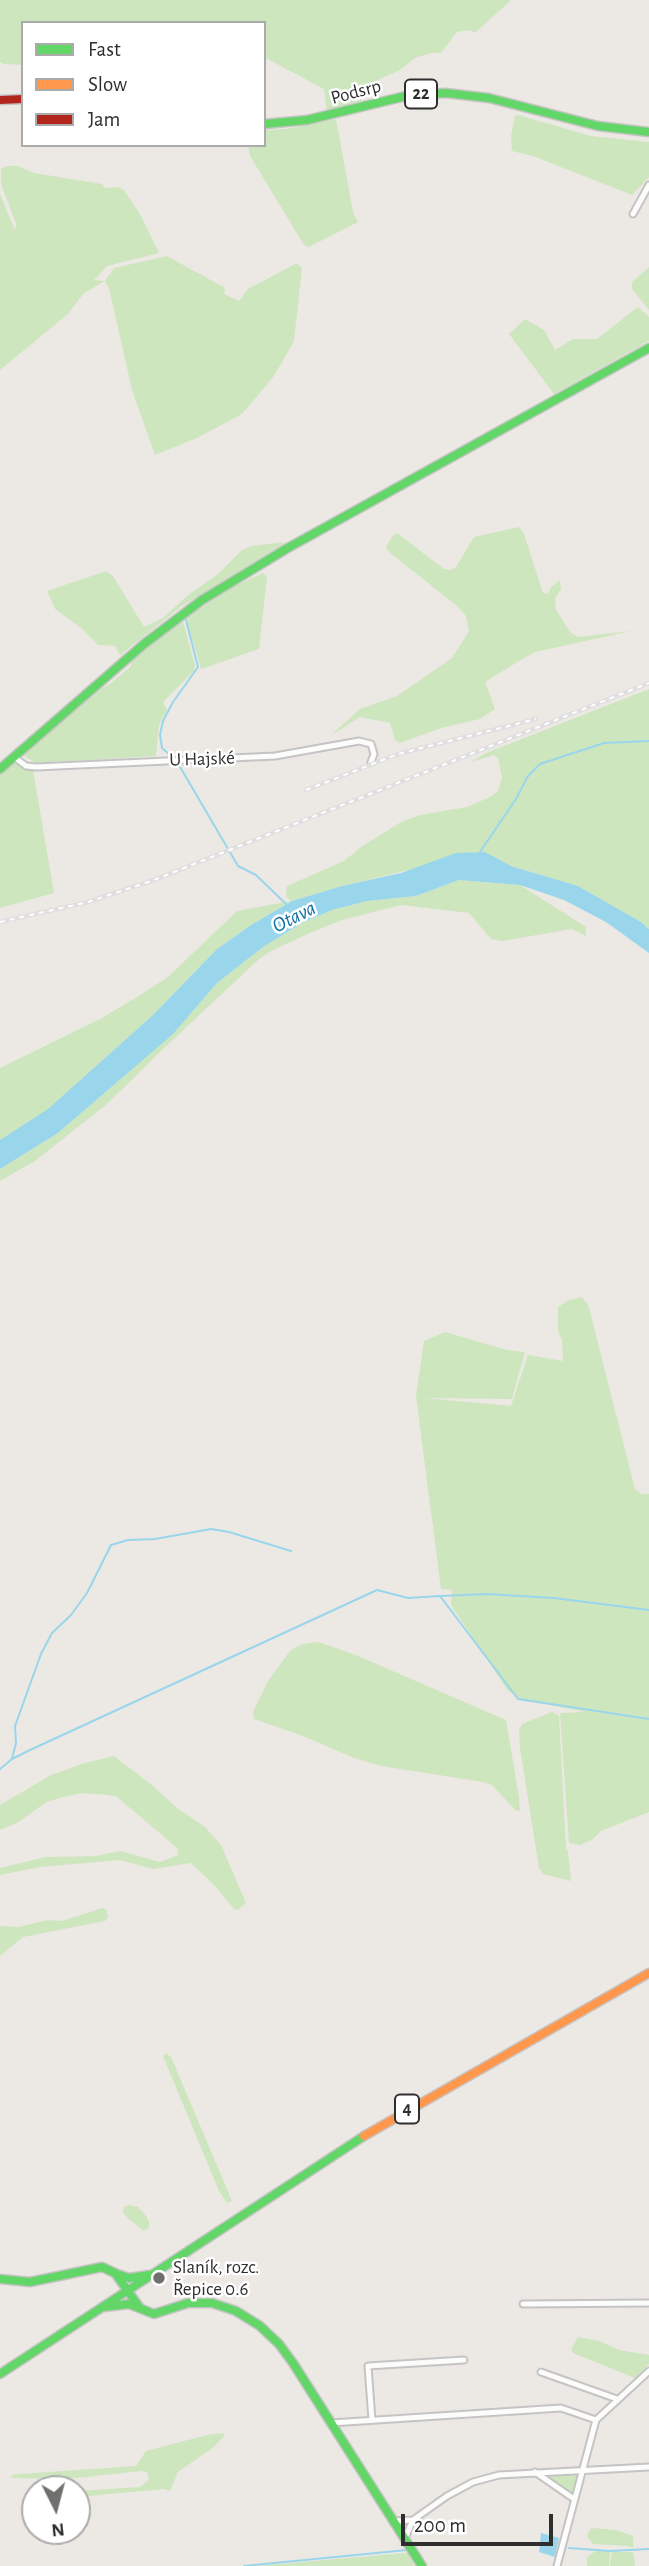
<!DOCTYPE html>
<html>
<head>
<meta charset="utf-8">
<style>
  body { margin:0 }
  #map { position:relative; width:649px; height:2566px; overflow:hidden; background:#ece8e4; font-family:"Alegreya Sans",sans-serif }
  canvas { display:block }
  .legend { position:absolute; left:21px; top:21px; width:245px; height:126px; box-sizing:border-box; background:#fff; border:2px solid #ababab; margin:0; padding:9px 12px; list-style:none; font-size:21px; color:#2e2e2e }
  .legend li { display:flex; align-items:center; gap:14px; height:35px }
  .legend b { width:35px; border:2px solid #ababab }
  .north { position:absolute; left:21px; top:2475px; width:70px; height:70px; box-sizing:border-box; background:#fff; border:2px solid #ababab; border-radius:50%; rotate:174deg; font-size:19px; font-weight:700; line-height:28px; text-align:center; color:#2e2e2e }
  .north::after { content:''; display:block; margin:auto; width:24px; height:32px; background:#706f6e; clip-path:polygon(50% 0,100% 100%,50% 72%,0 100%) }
  .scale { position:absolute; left:401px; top:2514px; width:152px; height:32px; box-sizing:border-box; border:4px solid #2e2e2e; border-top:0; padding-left:9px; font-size:21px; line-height:24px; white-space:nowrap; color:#2e2e2e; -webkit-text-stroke:5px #fff; paint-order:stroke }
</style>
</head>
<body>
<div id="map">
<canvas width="649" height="2566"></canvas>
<ul class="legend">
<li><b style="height:9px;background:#63d668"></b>Fast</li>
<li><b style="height:9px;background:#ff974d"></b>Slow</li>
<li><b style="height:9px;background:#b3261e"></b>Jam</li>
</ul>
<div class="north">N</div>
<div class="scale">200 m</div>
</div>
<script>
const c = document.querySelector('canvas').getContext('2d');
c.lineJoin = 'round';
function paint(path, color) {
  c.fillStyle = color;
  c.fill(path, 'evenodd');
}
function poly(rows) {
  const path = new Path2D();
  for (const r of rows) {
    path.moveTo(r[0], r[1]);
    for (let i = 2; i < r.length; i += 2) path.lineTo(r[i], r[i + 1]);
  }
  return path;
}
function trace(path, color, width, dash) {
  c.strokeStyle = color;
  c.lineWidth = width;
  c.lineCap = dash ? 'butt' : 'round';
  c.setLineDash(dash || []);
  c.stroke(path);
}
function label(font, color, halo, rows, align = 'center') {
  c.font = font + ' "Alegreya Sans",sans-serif';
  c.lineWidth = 5;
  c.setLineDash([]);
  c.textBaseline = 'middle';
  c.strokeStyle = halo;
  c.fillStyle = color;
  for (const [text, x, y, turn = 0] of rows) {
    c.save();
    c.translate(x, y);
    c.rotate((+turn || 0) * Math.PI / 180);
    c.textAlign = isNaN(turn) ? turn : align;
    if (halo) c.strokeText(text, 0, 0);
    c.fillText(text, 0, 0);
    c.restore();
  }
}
const green = poly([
  [0,0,511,0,475,33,470,30,457,32,441,53,431,53,415,58,400,70,369,84,361,101,327,111,324,89,264,57,264,23,23,23,23,65,4,64,0,62],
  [518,115,591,136,649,142,649,177,632,195,533,156,512,151,511,136,515,116],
  [336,119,353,212,358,222,309,247,304,245,250,156,248,145,264,145,264,130,286,129],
  [7,166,18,166,34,173,102,184,105,188,118,187,124,190,141,216,159,253,107,266,94,280,105,281,114,268,167,256,225,288,224,294,239,301,248,289,297,263,302,268,294,341,274,376,242,414,197,438,155,455,132,390,109,288,105,281,84,293,68,314,0,370,0,194,15,230,16,224,1,184,1,169],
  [649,267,649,310,632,289,632,282],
  [638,307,649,317,649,341,554,394,509,334,525,319,544,330,555,350,573,339,597,339],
  [519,527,524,534,543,593,548,594,551,587,560,580,561,589,555,599,556,610,570,632,578,637,631,631,535,652,519,661,485,682,495,709,480,719,441,728,400,743,395,740,390,723,360,717,330,736,360,709,397,696,452,658,469,631,466,616,457,606,388,551,386,546,393,536,397,533,444,569,451,570,456,567,474,537],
  [286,542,182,606,120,655,115,646,98,645,81,628,55,609,47,591,106,571,113,576,144,627,163,618,187,596,218,574,242,550,251,546],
  [263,573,267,577,259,649,201,669,188,625,188,617,230,588],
  [179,620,183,622,195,665,194,671,163,702,167,710,159,725,156,756,35,763,25,756,26,752,99,690,111,683,131,666,131,658,142,652,142,648],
  [649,689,649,929,641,922,578,886,511,866,484,852,342,886,292,901,251,925,217,949,153,1015,48,1110,0,1140,0,1068,100,1019,137,997,168,977,237,911,291,901,286,896,287,886,344,861,361,847,401,822,420,815,467,807,490,797,498,791,502,777,498,758,494,755,471,762,486,753],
  [15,762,33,770,54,893,0,908,0,772,10,763],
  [459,880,520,885,586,927,586,936,572,929,502,941,491,939,469,913,401,905,342,920,310,933,271,951,258,960,161,1051,108,1103,35,1161,0,1181,0,1169,58,1133,172,1034,217,983,263,947,302,923,332,910,367,901,416,896],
  [581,1297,588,1304,635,1489,642,1494,649,1494,649,1812,601,1831,592,1840,580,1845,569,1843,560,1713,585,1712,521,1699,508,1691,451,1605,452,1590,441,1589,416,1396,424,1341,445,1332,507,1350,525,1352,512,1399,425,1398,511,1406,528,1355,563,1361,562,1340,558,1331,558,1307,567,1301],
  [319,1642,358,1656,506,1720,519,1797,520,1811,515,1810,492,1785,483,1782,381,1766,354,1758,303,1736,254,1719,253,1712,268,1681,290,1651,302,1644],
  [552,1712,559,1716,566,1849,568,1851,571,1881,543,1874,539,1868,520,1748,519,1730,522,1724],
  [114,1756,153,1786,177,1808,205,1827,221,1845,246,1903,238,1910,234,1909,215,1886,191,1863,153,1869,120,1860,40,1867,0,1875,0,1868,46,1857,96,1856,120,1851,160,1862,178,1855,177,1848,169,1841,117,1797,109,1795,82,1793,59,1798,45,1803,17,1823,0,1830,0,1805,51,1775,85,1763],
  [102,1908,107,1910,108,1917,105,1921,23,1937,0,1956,0,1926,18,1927,48,1920,62,1921],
  [166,2053,171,2057,232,2201,227,2203,219,2191,163,2056],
  [129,2205,138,2207,144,2213,149,2221,149,2228,144,2231,128,2218,123,2213,124,2207],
  [578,2337,599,2341,619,2350,649,2355,649,2364,635,2378,573,2353,571,2350],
  [223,2433,225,2435,214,2447,178,2472,170,2491,164,2489,77,2497,77,2491,140,2487,149,2480,147,2472,142,2471,67,2479,10,2478,13,2475,20,2474,136,2466,146,2451,207,2435],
  [578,2471,579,2474,573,2495,544,2475],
  [593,2528,616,2530,633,2536,633,2548,628,2546,593,2544,587,2536,590,2529],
  [597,2550,610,2552,609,2566,587,2566,587,2557],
  [612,2552,633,2552,635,2566,610,2566],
  [404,2553,408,2553,415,2566,257,2566]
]);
const water = poly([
  [485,852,511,866,578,886,641,922,649,929,649,953,606,922,564,900,520,885,459,880,416,896,367,901,332,910,302,923,263,947,217,983,173,1034,58,1133,0,1169,0,1140,48,1109,153,1015,217,949,251,925,292,901,342,886,401,873,456,853],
  [541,2533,559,2538,555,2557,539,2552]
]);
const stream = poly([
  [185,616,198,667,173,702,163,721,160,735,162,748,176,760,238,866,256,875,286,904],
  [480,852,516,799,528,776,540,764,604,743,649,741],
  [441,1596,487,1594,554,1598,649,1610],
  [12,1759,16,1743,15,1726,41,1654,52,1633,71,1615,87,1593,111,1545,128,1540,155,1539,211,1529,229,1532,291,1551],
  [0,1769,12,1759,30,1750,377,1590,408,1598,440,1596,518,1699,649,1719],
  [569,2548,610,2551,649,2549],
  [244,2566,407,2550]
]);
const street = poly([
  [633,214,649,185],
  [14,757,26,766,36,767,275,756,359,741,371,744,374,754,371,762],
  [523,2304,649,2303],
  [541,2372,617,2399],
  [372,2420,368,2366,464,2360],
  [331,2423,561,2408,596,2420],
  [535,2472,574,2499],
  [394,2521,413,2520,447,2496,473,2482,499,2475,649,2467],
  [405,2538,413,2520],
  [557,2566,596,2420,649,2371]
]);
const fast = poly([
  [264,124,307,120,410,95,446,93,489,98,598,126,649,132],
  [0,769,144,644,202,600,286,549,649,348],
  [117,2274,129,2278,149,2275],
  [0,2279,30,2282,102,2267,115,2273,140,2308],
  [104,2307,129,2304,154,2314,188,2303,212,2303,236,2311,260,2326,279,2344,293,2363,422,2566],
  [0,2374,364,2136]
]);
const slow = poly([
  [364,2136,649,1973]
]);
const jam = poly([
  [0,100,23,99]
]);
const rail = poly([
  [306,790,398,754,536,719],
  [0,922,88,902,154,880,649,683]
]);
const markers = [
  [159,2278,7,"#706f6e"]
];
const shields = [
  [421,94,32],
  [407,2109,24]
];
const shieldNames = [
  ["22",421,94],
  ["4",407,2109]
];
const streetNames = [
  ["Podsrp",356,92,-15],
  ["U Hajské",202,759,-2]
];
const poiNames = [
  ["Slaník, rozc.",173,2267],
  ["Řepice 0.6",173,2289]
];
const waterNames = [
  ["Otava",294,917,-27]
];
paint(green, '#cee6be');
paint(water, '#99d6ec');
trace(stream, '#99d6ec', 2);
trace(street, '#c5c4c5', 9);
trace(fast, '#c5c4c5', 11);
trace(slow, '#c5c4c5', 11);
trace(jam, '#c5c4c5', 11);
trace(street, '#fcfcfb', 5);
trace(fast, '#63d668', 8);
trace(slow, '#ff974d', 8);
trace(jam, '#b3261e', 8);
trace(rail, '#dfdfe1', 4.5);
trace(rail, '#fff', 2, [5]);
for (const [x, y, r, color] of markers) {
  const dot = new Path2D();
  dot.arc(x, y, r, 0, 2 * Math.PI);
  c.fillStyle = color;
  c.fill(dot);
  trace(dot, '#fff', 2.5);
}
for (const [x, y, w] of shields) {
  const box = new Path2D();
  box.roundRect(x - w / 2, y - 14.5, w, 29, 5);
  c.fillStyle = '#fff';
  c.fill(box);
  trace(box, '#2e2e2e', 2);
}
label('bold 18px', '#2e2e2e', null, shieldNames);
label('19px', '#2e2e2e', '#fff', streetNames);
label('19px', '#2e2e2e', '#fff', poiNames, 'left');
label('italic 21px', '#0d6fa3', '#fff', waterNames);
</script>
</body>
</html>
